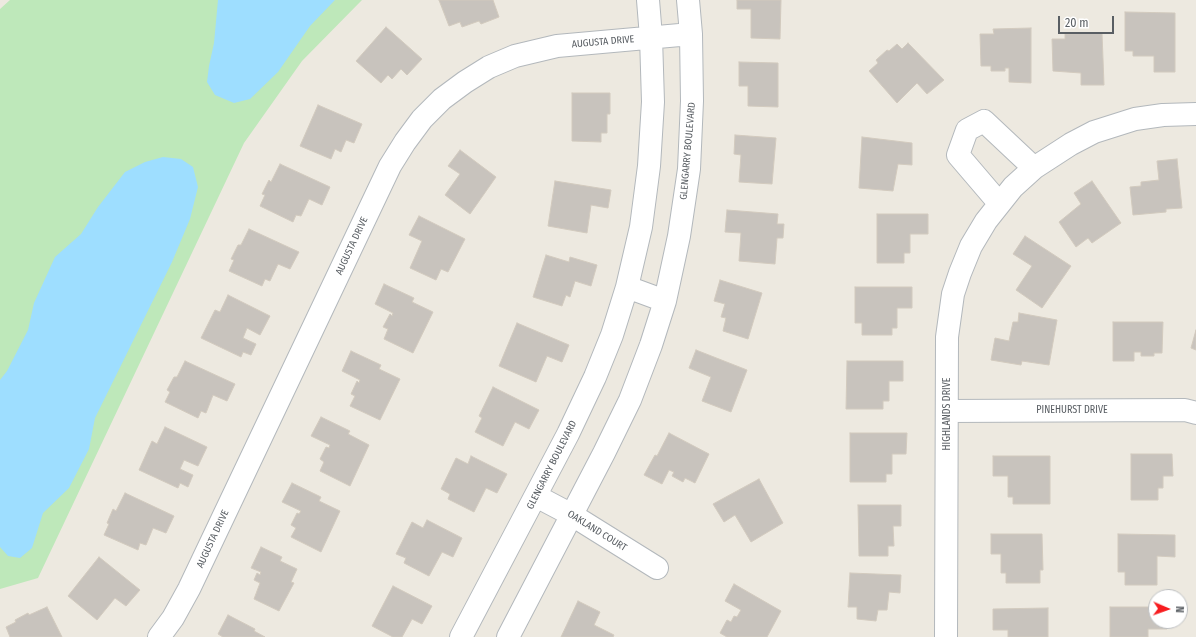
<!DOCTYPE html>
<html>
<head>
<meta charset="utf-8">
<style>
  body { margin:0 }
  #map { position:relative; width:1196px; height:637px; overflow:hidden; background:#ede9e0; font-family:"Fira Sans Condensed",sans-serif }
  canvas { display:block }
  .north { position:absolute; left:1148px; top:589px; width:40px; height:40px; box-sizing:border-box; background:#fff; border:1px solid #bdbfc1; border-radius:50%; rotate:92deg; font-size:11px; font-weight:700; line-height:16px; text-align:center; color:#595e63 }
  .north::after { content:''; display:block; margin:auto; width:14px; height:18px; background:#f71c1f; clip-path:polygon(50% 0,100% 100%,50% 72%,0 100%) }
  .scale { position:absolute; left:1058px; top:16px; width:56px; height:18px; box-sizing:border-box; border:2px solid #595e63; border-top:0; padding-left:5px; font-size:12px; line-height:14px; white-space:nowrap; color:#595e63; -webkit-text-stroke:3px #fff; paint-order:stroke }
</style>
</head>
<body>
<div id="map">
<canvas width="1196" height="637"></canvas>
<div class="north">N</div>
<div class="scale">20 m</div>
</div>
<script>
const c = document.querySelector('canvas').getContext('2d');
c.lineJoin = 'round';
function paint(path, color) {
  c.fillStyle = color;
  c.fill(path, 'evenodd');
}
function poly(rows) {
  const path = new Path2D();
  for (const r of rows) {
    path.moveTo(r[0], r[1]);
    for (let i = 2; i < r.length; i += 2) path.lineTo(r[i], r[i + 1]);
  }
  return path;
}
function trace(path, color, width, dash) {
  c.strokeStyle = color;
  c.lineWidth = width;
  c.lineCap = dash ? 'butt' : 'round';
  c.setLineDash(dash || []);
  c.stroke(path);
}
function label(font, color, halo, rows, align = 'center') {
  c.font = font + ' "Fira Sans Condensed",sans-serif';
  c.lineWidth = 3;
  c.setLineDash([]);
  c.textBaseline = 'middle';
  c.strokeStyle = halo;
  c.fillStyle = color;
  for (const [text, x, y, turn = 0] of rows) {
    c.save();
    c.translate(x, y);
    c.rotate((+turn || 0) * Math.PI / 180);
    c.textAlign = isNaN(turn) ? turn : align;
    if (halo) c.strokeText(text, 0, 0);
    c.fillText(text, 0, 0);
    c.restore();
  }
}
const green = poly([
  [10,0,362,0,302,61,244,143,38,578,0,589,0,9]
]);
const water = poly([
  [218,0,335,0,310,26,278,72,250,99,234,103,215,95,207,82,209,66,214,43],
  [163,157,181,159,193,167,198,187,190,219,172,262,95,418,89,449,69,488,43,513,32,548,20,558,8,556,0,547,0,380,7,371,28,330,34,303,55,257,81,234,98,207,125,172,145,162]
]);
const building = poly([
  [439,0,493,0,499,17,481,24,479,21,462,27,460,22,449,26,439,0],
  [737,0,781,0,780,39,751,38,751,9,737,9,737,0],
  [1125,12,1175,13,1175,72,1154,72,1154,56,1133,56,1133,51,1125,51,1125,12],
  [386,27,422,59,407,75,401,69,392,79,388,75,381,83,356,61,386,27],
  [1031,28,1031,83,1009,82,1009,68,1005,68,1005,71,991,71,991,66,981,66,980,34,994,34,993,29,1031,28],
  [1102,33,1104,85,1081,85,1081,73,1053,71,1052,39,1065,39,1065,34,1102,33],
  [908,43,944,80,927,94,917,83,897,103,869,71,878,63,876,60,887,50,889,51,897,44,902,49,908,43],
  [739,62,778,63,778,107,748,106,748,86,739,86,739,62],
  [572,93,610,93,610,114,607,114,607,133,601,133,601,142,572,141,572,93],
  [318,105,362,124,354,143,346,140,341,152,335,149,331,159,300,146,318,105],
  [735,135,776,138,772,184,739,182,741,155,734,154,735,135],
  [862,137,912,143,912,165,898,164,893,191,859,188,862,137],
  [460,150,496,177,470,214,445,195,460,174,448,166,460,150],
  [1177,159,1182,208,1166,209,1166,212,1133,215,1130,187,1141,186,1141,182,1159,180,1157,161,1177,159],
  [280,164,330,187,322,205,309,199,301,216,296,215,293,222,260,206,265,195,262,194,269,180,271,182,280,164],
  [555,181,611,190,608,208,591,205,587,233,548,226,555,181],
  [1092,181,1121,223,1092,243,1088,238,1076,247,1059,222,1081,204,1074,193,1092,181],
  [727,210,778,214,777,224,784,224,783,238,777,238,775,264,739,261,741,233,725,232,727,210],
  [877,214,928,214,928,234,910,234,910,253,904,253,904,263,877,263,877,214],
  [419,216,465,239,448,272,441,269,436,280,410,268,422,241,409,235,419,216],
  [249,229,299,252,290,269,278,264,270,281,265,279,262,286,229,271,234,260,231,259,238,245,241,245,249,229],
  [1025,236,1071,266,1042,308,1016,290,1032,266,1013,254,1025,236],
  [546,255,569,262,570,257,597,265,591,286,575,281,570,297,566,295,562,306,533,297,546,255],
  [720,280,762,293,748,339,723,331,726,318,721,317,725,304,714,301,720,280],
  [384,284,414,298,412,302,433,312,413,353,384,339,388,329,383,327,390,314,392,316,393,313,375,304,384,284],
  [855,287,912,287,912,308,897,308,897,328,892,328,892,335,862,335,862,323,855,323,855,287],
  [228,295,270,316,260,335,247,328,243,338,256,344,251,355,243,352,241,357,201,338,215,310,220,312,228,295],
  [1019,313,1057,320,1049,365,1022,361,1021,365,991,360,995,338,1009,341,1013,322,1018,322,1019,313],
  [1113,322,1163,322,1162,353,1154,353,1154,356,1141,356,1141,352,1134,352,1134,361,1113,361,1113,322],
  [517,323,569,345,562,362,547,356,536,382,499,366,517,323],
  [1196,330,1196,350,1191,348,1196,330],
  [696,350,747,370,731,412,702,401,711,377,689,368,696,350],
  [351,351,381,365,379,369,400,379,380,420,350,406,355,396,351,394,357,381,359,383,360,380,342,371,351,351],
  [185,361,235,384,227,401,213,395,206,413,201,411,198,418,165,402,170,392,167,390,174,377,177,377,185,361],
  [847,361,903,361,903,381,889,381,889,401,883,401,883,409,846,409,847,361],
  [493,387,539,410,529,429,515,422,503,446,475,432,482,418,479,416,493,387],
  [321,417,350,431,348,434,369,445,350,486,320,471,324,462,320,459,326,447,329,448,330,445,311,436,321,417],
  [165,427,207,447,198,466,184,460,180,469,193,475,188,487,180,483,178,488,139,470,152,441,157,444,165,427],
  [669,433,709,454,695,483,685,478,683,482,672,476,674,472,669,470,662,484,644,475,655,455,657,456,669,433],
  [850,433,907,433,906,454,892,454,892,474,886,474,886,482,850,482,850,433],
  [1131,454,1172,454,1173,476,1163,476,1163,488,1158,488,1158,500,1131,500,1131,454],
  [471,456,507,474,497,493,486,488,474,512,448,499,450,494,441,489,456,458,468,464,471,456],
  [993,456,1050,456,1050,504,1013,504,1013,497,1008,497,1008,476,993,476,993,456],
  [759,479,783,523,751,542,735,515,724,522,713,504,759,479],
  [292,483,321,497,319,501,340,511,321,552,291,537,296,528,291,525,297,513,299,514,301,511,282,502,292,483],
  [125,493,174,516,166,533,153,528,146,545,140,543,138,550,104,535,109,524,107,523,113,509,116,511,125,493],
  [858,505,901,505,901,526,893,526,894,546,888,546,888,556,859,556,858,505],
  [427,520,462,538,453,557,442,552,429,576,404,563,406,558,396,554,412,522,423,528,427,520],
  [991,534,1042,534,1043,570,1040,570,1040,583,1006,583,1006,573,1001,573,1001,554,991,554,991,534],
  [1118,534,1175,535,1175,557,1157,556,1157,585,1125,585,1125,572,1118,572,1118,534],
  [261,547,282,557,280,561,297,569,291,582,294,583,279,611,254,599,260,583,254,580,257,573,260,575,261,572,251,568,261,547],
  [99,557,140,590,126,606,115,598,97,620,68,596,99,557],
  [850,573,901,575,900,593,889,592,887,610,878,610,876,621,857,619,857,607,848,607,850,573],
  [734,584,781,611,767,637,727,637,720,633,727,620,731,622,734,616,737,617,741,610,725,601,734,584],
  [393,586,432,606,422,624,412,619,402,637,393,637,372,626,393,586],
  [578,601,600,612,594,625,614,635,613,637,561,637,578,601],
  [47,607,62,637,10,637,6,627,16,622,15,620,28,613,29,615,47,607],
  [1110,607,1156,607,1156,621,1167,621,1167,629,1148,629,1148,637,1110,637,1110,607],
  [1048,608,1048,637,1008,637,1008,630,993,630,993,609,1048,608],
  [228,615,255,629,254,631,265,637,223,637,218,634,228,615]
]);
const minor = poly([
  [999,203,958,155,967,130,984,121,1034,168],
  [627,287,665,301],
  [947,411,1185,410,1196,413],
  [536,496,572,515,657,568],
  [159,637,173,618,189,589,390,166,405,142,422,119,442,99,465,82,489,67,515,56,557,46,691,34],
  [461,637,568,434,595,377,612,335,627,287,641,227,649,166,653,102,651,37,648,0],
  [508,637,604,453,630,400,651,345,665,301,679,236,689,169,692,101,691,34,688,0],
  [946,637,947,337,953,294,960,273,971,246,986,221,1013,187,1034,168,1071,144,1094,132,1135,119,1163,115,1196,114]
]);
const streetNames = [
  ["AUGUSTA DRIVE",603,42,-5],
  ["GLENGARRY BOULEVARD",688,151,-85],
  ["AUGUSTA DRIVE",352,246,-65],
  ["PINEHURST DRIVE",1072,410],
  ["HIGHLANDS DRIVE",947,414,-90],
  ["GLENGARRY BOULEVARD",552,465,-63],
  ["OAKLAND COURT",597,531,32],
  ["AUGUSTA DRIVE",213,539,-65]
];
paint(green, '#bee8ba');
paint(water, '#9edeff');
paint(building, '#c8c3bd');
trace(building, '#d2cabe', 1);
trace(minor, '#b3b8bc', 24);
trace(minor, '#fff', 22);
label('10px', '#595e63', '#fff', streetNames);
</script>
</body>
</html>
